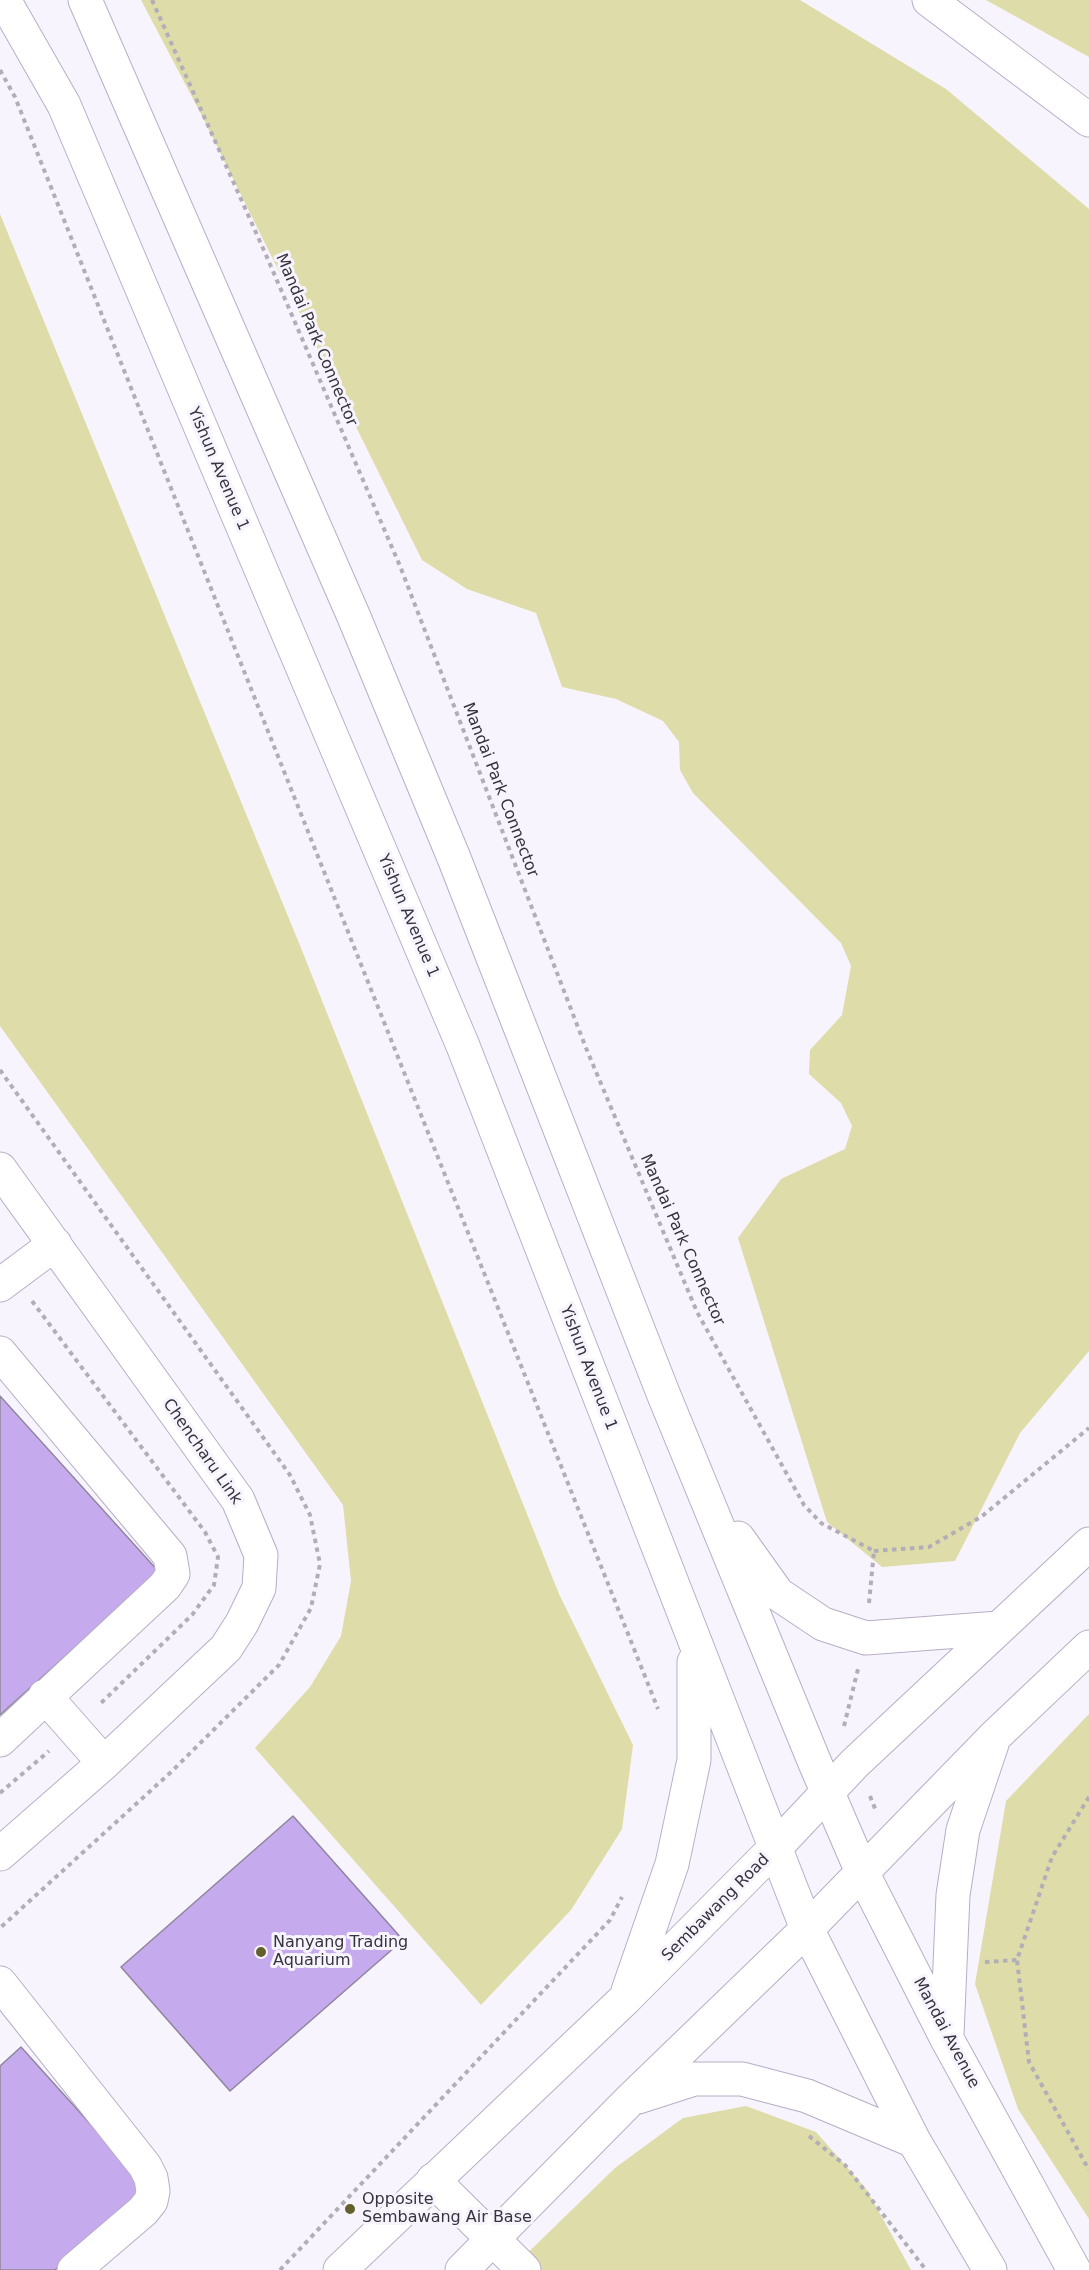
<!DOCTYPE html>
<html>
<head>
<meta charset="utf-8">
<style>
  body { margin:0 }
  canvas { display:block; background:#f8f4fe }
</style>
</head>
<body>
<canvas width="1089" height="2270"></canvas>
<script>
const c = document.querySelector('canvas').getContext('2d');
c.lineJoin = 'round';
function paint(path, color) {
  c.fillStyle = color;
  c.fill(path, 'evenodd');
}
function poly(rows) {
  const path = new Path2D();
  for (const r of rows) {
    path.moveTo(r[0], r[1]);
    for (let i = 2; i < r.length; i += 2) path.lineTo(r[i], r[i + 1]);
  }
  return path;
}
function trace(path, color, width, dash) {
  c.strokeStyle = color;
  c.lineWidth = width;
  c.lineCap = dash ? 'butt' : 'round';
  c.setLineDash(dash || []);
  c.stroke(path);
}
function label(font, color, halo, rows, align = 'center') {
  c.font = font + ' "DejaVu Sans",sans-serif';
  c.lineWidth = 6;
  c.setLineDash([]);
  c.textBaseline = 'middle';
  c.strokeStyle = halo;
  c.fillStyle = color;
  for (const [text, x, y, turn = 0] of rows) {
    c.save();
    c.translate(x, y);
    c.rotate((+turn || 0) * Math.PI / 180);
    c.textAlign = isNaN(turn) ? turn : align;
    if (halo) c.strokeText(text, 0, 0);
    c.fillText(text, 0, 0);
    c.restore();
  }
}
const green = poly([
  [141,0,800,0,946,89,1089,209,1089,1351,1020,1433,955,1561,882,1567,827,1522,738,1238,781,1179,845,1149,852,1126,841,1103,809,1074,810,1050,842,1015,851,966,841,943,693,793,680,770,679,742,663,721,616,699,562,687,536,613,467,589,422,560,200,112],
  [986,0,1089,0,1089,57],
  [0,214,301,948,559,1594,633,1745,622,1829,571,1910,481,2005,255,1748,310,1687,341,1636,351,1581,343,1505,0,1026],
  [1089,1714,1089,2219,1018,2109,975,1984,1006,1801],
  [746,2106,816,2132,867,2190,911,2270,510,2270,615,2168,683,2118]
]);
const building = poly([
  [0,1396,159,1572,0,1715,0,1396],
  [293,1816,403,1940,230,2091,121,1967,293,1816],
  [21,2047,148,2188,55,2270,0,2270,0,2066,21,2047]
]);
const path = poly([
  [152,0,266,255,400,566,586,1048,697,1312,804,1505,821,1523,874,1551],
  [0,70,15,97,658,1709],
  [0,1070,290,1475,310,1515,320,1564,311,1608,279,1665,170,1773,0,1928],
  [32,1301,205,1532,218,1557,214,1585,192,1615,99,1705],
  [874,1551,929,1547,981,1517,1089,1428],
  [869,1603,874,1551],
  [844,1726,858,1669],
  [0,1793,49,1751],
  [870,1796,876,1811],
  [1089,1797,1052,1857,1017,1960,1029,2062,1089,2170],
  [985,1962,1017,1960],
  [809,2136,845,2165,926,2270],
  [280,2270,610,1920,622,1897]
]);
const minor = poly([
  [929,0,1089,120],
  [0,1169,238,1500,261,1555,259,1588,242,1623,226,1648,104,1763,0,1854],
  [0,1285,55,1244],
  [0,1353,170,1556,173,1574,165,1586,0,1740],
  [45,1696,104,1763],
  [0,1983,145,2166,151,2178,153,2191,151,2201,143,2211,74,2270],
  [433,2180,524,2270]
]);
const major = poly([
  [4,0,64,105,463,1046,807,1929,914,2141,990,2270],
  [85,0,354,617,454,858,663,1393,815,1763,862,1872,947,2039,1074,2270],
  [738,1538,778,1594,823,1624,866,1638,999,1628],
  [628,1991,672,1864,694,1760,694,1662],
  [947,2035,953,1895,963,1830,992,1744],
  [638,2097,694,2079,742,2079,807,2096,914,2141],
  [340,2270,625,1999,774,1849,855,1763,1089,1544],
  [462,2270,631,2099,807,1929,994,1737,1089,1647]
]);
const markers = [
  [261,1952,6,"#63602d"],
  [350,2209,6,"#63602d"]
];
const streetNames = [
  ["Mandai Park Connector",316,340,67],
  ["Yishun Avenue 1",218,469,67],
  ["Mandai Park Connector",500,790,69],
  ["Yishun Avenue 1",408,916,67],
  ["Mandai Park Connector",682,1240,66],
  ["Yishun Avenue 1",588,1368,69],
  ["Chencharu Link",202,1452,55],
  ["Sembawang Road",716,1908,-45],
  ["Mandai Avenue",946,2033,62]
];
const poiNames = [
  ["Nanyang Trading",273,1943],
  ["Aquarium",273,1961],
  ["Opposite",362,2200],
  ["Sembawang Air Base",362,2218]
];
paint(green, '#dedca8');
paint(building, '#c5aaed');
trace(building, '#8f869c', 1.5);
trace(minor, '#b7aec5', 35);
trace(major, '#b7aec5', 35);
trace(path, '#b2aeb8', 4, [4.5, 4.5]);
trace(minor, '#fff', 33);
trace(major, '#fff', 33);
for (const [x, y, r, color] of markers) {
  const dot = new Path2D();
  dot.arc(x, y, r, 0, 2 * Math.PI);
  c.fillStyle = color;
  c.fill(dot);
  trace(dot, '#f8f4fe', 2);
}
label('16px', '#37343d', '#f8f4fe', streetNames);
label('16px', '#37343d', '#f8f4fe', poiNames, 'left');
</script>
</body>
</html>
